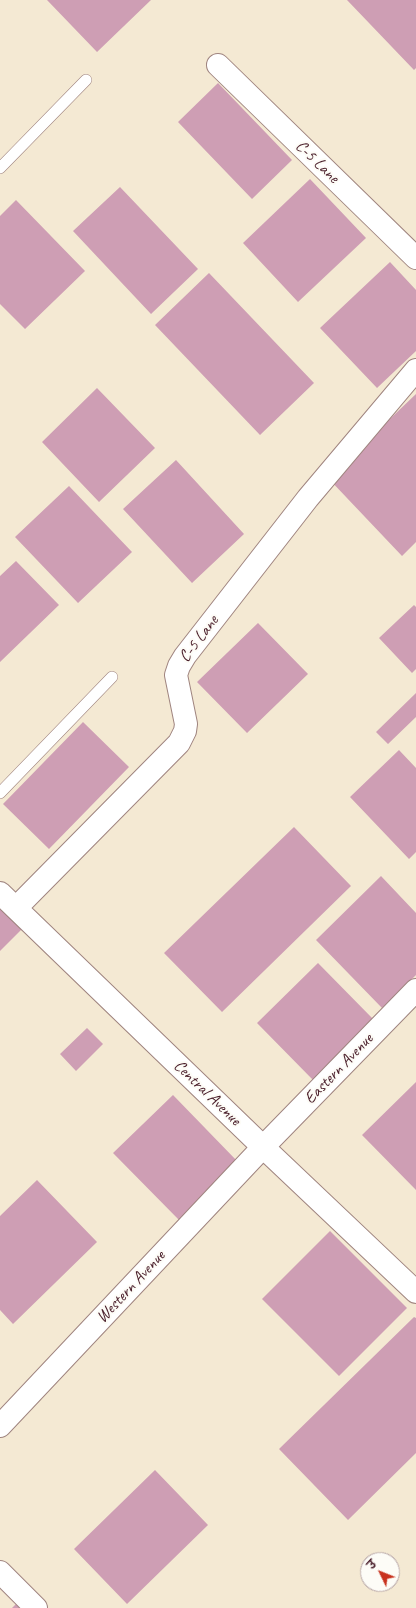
<!DOCTYPE html>
<html>
<head>
<meta charset="utf-8">
<style>
  body { margin:0 }
  #map { position:relative; width:416px; height:1608px; overflow:hidden; background:#f4e9d3; font-family:Caveat,"Playpen Sans Deva",sans-serif }
  canvas { display:block }
  .north { position:absolute; left:360px; top:1552px; width:40px; height:40px; box-sizing:border-box; background:#fdfcf7; border:1px solid #b5a4a5; border-radius:50%; rotate:313deg; font-size:11px; font-weight:700; line-height:16px; text-align:center; color:#4a1f2b }
  .north::after { content:''; display:block; margin:auto; width:14px; height:18px; background:#c8321e; clip-path:polygon(50% 0,100% 100%,50% 72%,0 100%) }
</style>
</head>
<body>
<div id="map">
<canvas width="416" height="1608"></canvas>
<div class="north">उ</div>
</div>
<script>
const c = document.querySelector('canvas').getContext('2d');
c.lineJoin = 'round';
function paint(path, color) {
  c.fillStyle = color;
  c.fill(path, 'evenodd');
}
function poly(rows) {
  const path = new Path2D();
  for (const r of rows) {
    path.moveTo(r[0], r[1]);
    for (let i = 2; i < r.length; i += 2) path.lineTo(r[i], r[i + 1]);
  }
  return path;
}
function trace(path, color, width, dash) {
  c.strokeStyle = color;
  c.lineWidth = width;
  c.lineCap = dash ? 'butt' : 'round';
  c.setLineDash(dash || []);
  c.stroke(path);
}
function label(font, color, halo, rows, align = 'center') {
  c.font = font + ' Caveat,sans-serif';
  c.lineWidth = 4;
  c.setLineDash([]);
  c.textBaseline = 'middle';
  c.strokeStyle = halo;
  c.fillStyle = color;
  for (const [text, x, y, turn = 0] of rows) {
    c.save();
    c.translate(x, y);
    c.rotate((+turn || 0) * Math.PI / 180);
    c.textAlign = isNaN(turn) ? turn : align;
    if (halo) c.strokeText(text, 0, 0);
    c.fillText(text, 0, 0);
    c.restore();
  }
}
const building = poly([
  [47,0,151,0,97,52],
  [347,0,416,0,416,68,414,70],
  [218,83,292,160,252,199,178,122],
  [310,179,366,238,298,302,243,243],
  [120,187,198,269,151,314,73,231],
  [16,200,85,271,25,329,0,304,0,216],
  [390,262,416,290,416,351,377,388,320,328],
  [209,273,314,383,260,435,155,325],
  [97,388,155,448,99,502,42,442],
  [416,394,416,542,402,556,328,478],
  [176,460,244,534,192,583,123,509],
  [69,486,132,552,78,603,15,537],
  [16,561,59,605,0,662,0,576],
  [414,605,416,607,416,669,412,673,379,638],
  [258,623,308,674,247,733,197,682],
  [416,693,416,717,388,744,376,732],
  [83,722,129,767,49,849,3,804],
  [399,750,416,768,416,852,409,859,350,797],
  [294,827,351,886,222,1012,164,953],
  [381,876,416,913,416,975,382,1008,316,940],
  [0,906,22,929,0,951],
  [318,963,374,1020,313,1080,257,1023],
  [87,1028,103,1044,76,1071,60,1054],
  [416,1082,416,1190,362,1135],
  [173,1095,238,1162,179,1220,113,1153],
  [37,1180,97,1242,13,1324,0,1310,0,1216],
  [330,1231,407,1308,339,1376,262,1299],
  [414,1317,416,1318,416,1453,348,1520,279,1449],
  [155,1470,208,1525,127,1604,74,1549],
  [16,1604,21,1608,12,1608]
]);
const service = poly([
  [0,168,86,80],
  [0,793,112,677]
]);
const minor = poly([
  [218,65,416,258],
  [16,908,179,743,185,731,186,724,176,675,179,666,185,656,308,498,416,370],
  [263,1147,416,990],
  [0,1572,36,1608]
]);
const tertiary = poly([
  [0,893,263,1147,416,1292],
  [0,1426,263,1147]
]);
const streetNames = [
  ["C-5 Lane",317,162,44],
  ["C-5 Lane",199,639,-53],
  ["Eastern Avenue",339,1069,-46],
  ["Central Avenue",207,1093,44],
  ["Western Avenue",131,1287,-47]
];
paint(building, '#ce9eb4');
trace(service, '#9f847f', 12);
trace(minor, '#9f847f', 24);
trace(tertiary, '#9f847f', 24);
trace(service, '#fff', 11);
trace(minor, '#fff', 22);
trace(tertiary, '#fff', 22);
label('17px', '#4a1f2b', '#fdfcf7', streetNames);
</script>
</body>
</html>
